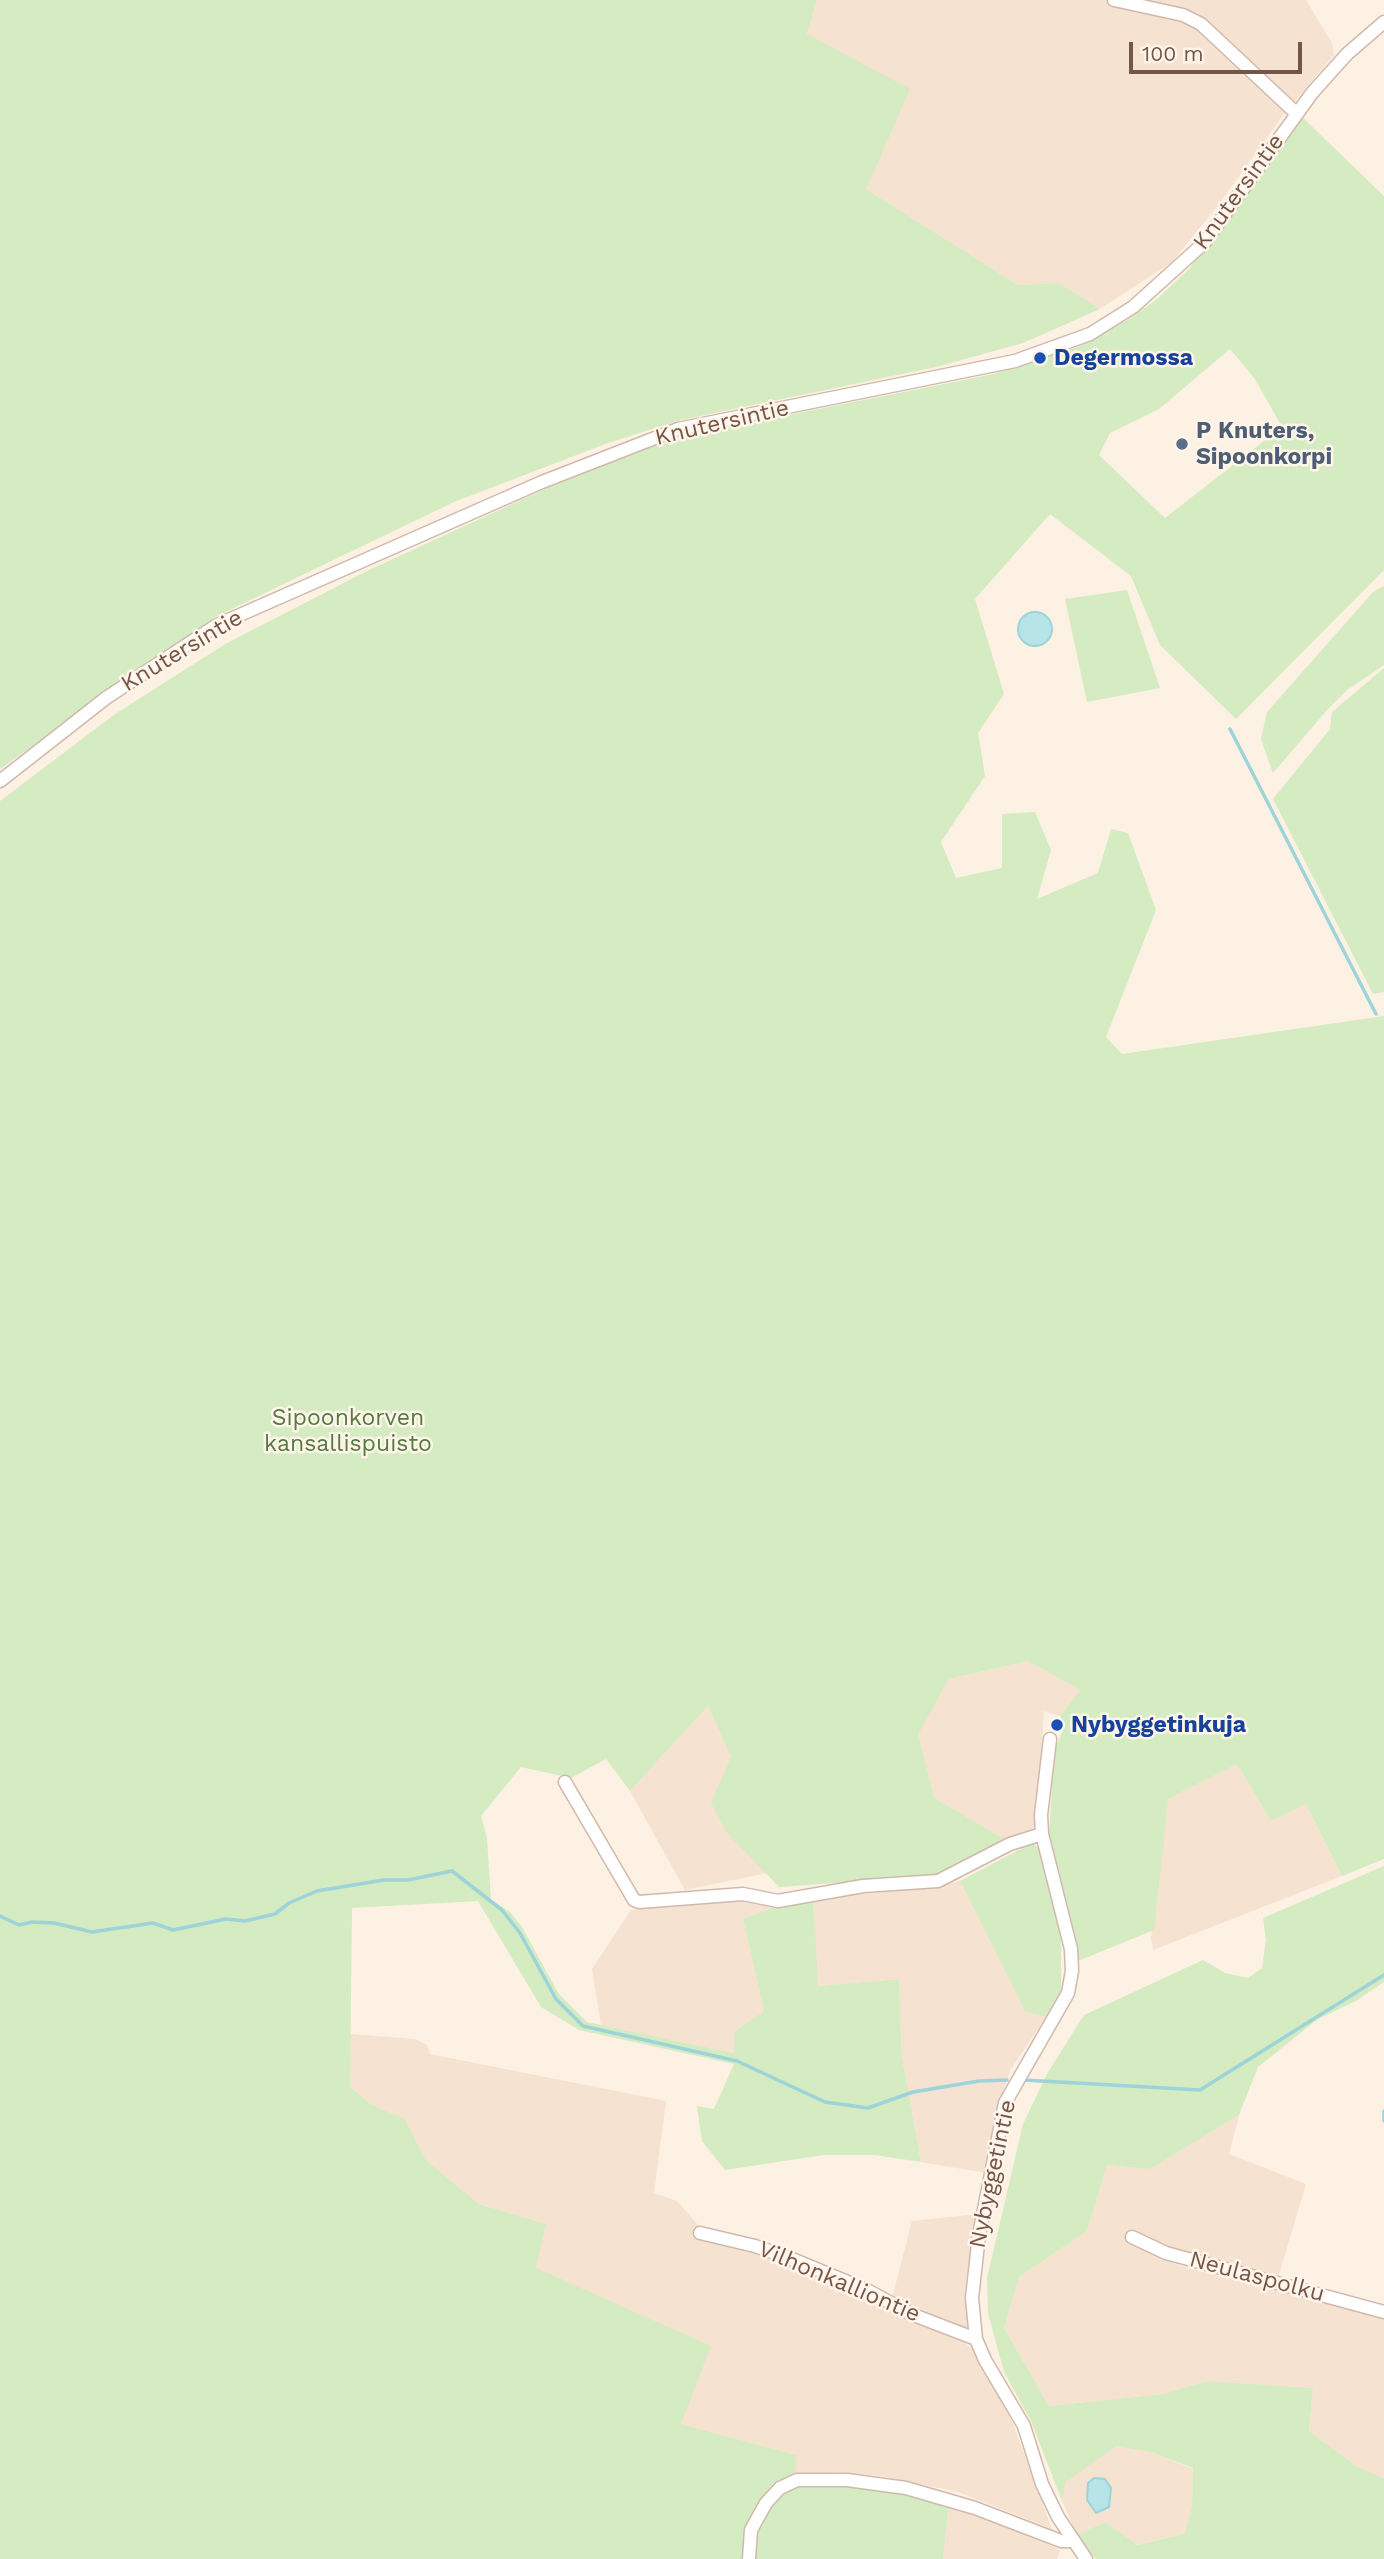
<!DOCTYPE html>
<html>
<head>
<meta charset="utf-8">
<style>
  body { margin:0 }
  #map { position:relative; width:1384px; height:2559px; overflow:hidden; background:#fdf1e3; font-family:"Work Sans",sans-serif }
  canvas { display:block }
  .scale { position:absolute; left:1129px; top:42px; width:173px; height:32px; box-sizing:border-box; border:4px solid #755548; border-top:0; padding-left:9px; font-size:21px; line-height:24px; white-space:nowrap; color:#755548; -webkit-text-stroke:5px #fff5ea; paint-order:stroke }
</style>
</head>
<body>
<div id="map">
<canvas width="1384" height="2559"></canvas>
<div class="scale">100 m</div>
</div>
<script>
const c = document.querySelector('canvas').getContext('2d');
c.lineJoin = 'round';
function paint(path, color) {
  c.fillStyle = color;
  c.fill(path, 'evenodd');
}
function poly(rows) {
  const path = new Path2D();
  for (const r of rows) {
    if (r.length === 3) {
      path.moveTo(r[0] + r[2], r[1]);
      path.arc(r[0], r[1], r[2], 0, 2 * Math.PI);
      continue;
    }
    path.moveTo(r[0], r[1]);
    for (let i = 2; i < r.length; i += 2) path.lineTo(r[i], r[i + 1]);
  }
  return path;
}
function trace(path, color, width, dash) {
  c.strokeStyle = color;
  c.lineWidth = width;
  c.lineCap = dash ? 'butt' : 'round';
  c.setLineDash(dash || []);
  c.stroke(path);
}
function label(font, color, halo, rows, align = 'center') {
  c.font = font + ' "Work Sans",sans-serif';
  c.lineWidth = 5;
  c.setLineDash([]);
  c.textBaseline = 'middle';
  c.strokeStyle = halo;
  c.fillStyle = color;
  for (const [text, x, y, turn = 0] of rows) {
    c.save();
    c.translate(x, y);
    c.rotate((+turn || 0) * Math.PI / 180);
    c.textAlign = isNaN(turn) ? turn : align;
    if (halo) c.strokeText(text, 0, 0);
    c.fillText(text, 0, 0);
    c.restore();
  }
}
const residential = poly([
  [817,0,1306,0,1332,43,1334,55,1284,114,1216,208,1172,262,1100,309,1059,283,1018,285,866,189,807,34],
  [1028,1661,1080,1690,1060,1716,1044,1711,1037,1827,1006,1840,934,1798,917,1734,949,1679],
  [708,1706,731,1757,727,1833,768,1873,685,1890,630,1791],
  [1237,1764,1271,1821,1306,1804,1342,1876,1153,1950,1151,1938,1168,1799],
  [960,1881,1025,2010,1046,2017,1011,2069,995,2113,986,2173,921,2162,902,2057,899,1979,817,1986,813,1899,932,1887],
  [744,1900,777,1906,743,1919,764,2011,734,2032,734,2053,601,2025,592,1969,631,1910],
  [350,2034,415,2039,427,2045,430,2054,666,2101,654,2193,677,2201,699,2226,696,2238,759,2252,875,2299,956,2337,976,2351,1013,2424,1052,2529,958,2492,881,2476,838,2472,796,2476,796,2455,681,2424,710,2346,535,2268,546,2224,479,2204,426,2160,405,2119,370,2104,349,2085],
  [1239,2115,1229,2154,1306,2184,1278,2278,1178,2251,1174,2264,1384,2319,1384,2478,1358,2467,1309,2431,1313,2388,1208,2381,1163,2394,1049,2406,1004,2328,1019,2277,1087,2231,1107,2165,1150,2169],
  [978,2214,966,2280,967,2328,892,2298,912,2221],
  [1116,2446,1154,2453,1193,2469,1192,2506,1185,2534,1136,2545,1105,2522,1077,2535,1062,2501,1065,2482],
  [949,2502,1060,2550,1057,2559,943,2559]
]);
const green = poly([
  [0,0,817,0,807,34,910,89,866,189,1018,285,1059,283,1100,309,1023,343,936,367,681,420,608,443,454,502,215,617,0,769],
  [1303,118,1384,196,1384,570,1236,719,1160,645,1131,576,1050,514,975,599,1004,694,978,733,985,776,941,842,956,878,1002,868,1002,814,1035,812,1051,850,1037,899,1098,873,1111,829,1128,833,1156,910,1106,1037,1122,1054,1384,1016,1384,1859,1342,1876,1306,1804,1271,1821,1237,1764,1168,1799,1154,1930,1078,1961,1049,1838,1054,1751,1063,1730,1060,1716,1080,1690,1028,1661,949,1679,918,1734,934,1798,1006,1840,948,1872,934,1876,779,1887,727,1833,711,1803,731,1757,708,1706,630,1791,606,1759,571,1778,521,1767,481,1816,487,1838,491,1900,510,1912,522,1927,558,1993,587,2022,734,2053,734,2032,764,2011,743,1919,777,1906,813,1899,818,1986,899,1979,902,2057,921,2162,874,2155,824,2155,725,2170,702,2141,697,2106,714,2109,734,2064,579,2030,541,2007,478,1901,352,1908,350,2086,370,2104,405,2119,426,2160,479,2204,546,2224,536,2268,711,2346,681,2424,796,2455,796,2476,770,2489,761,2503,744,2559,0,2559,0,801,115,714,227,643,369,570,545,489,641,450,718,429,994,374,1080,346,1127,320,1156,300,1189,269],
  [1230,349,1255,379,1282,427,1165,518,1099,455,1110,433,1159,409],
  [1384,586,1384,665,1347,690,1328,709,1273,773,1261,739,1267,712,1373,592],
  [1127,590,1160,688,1087,702,1065,599],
  [1384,668,1384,992,1373,994,1273,799,1330,729,1332,712],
  [1032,1843,1041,1849,1061,1938,1061,1990,1046,2017,1025,2011,960,1881],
  [1384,1866,1384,1982,1356,2001,1318,2019,1258,2067,1239,2115,1150,2169,1107,2165,1087,2231,1019,2277,1004,2328,1049,2406,1163,2394,1208,2381,1313,2388,1309,2431,1358,2467,1384,2478,1384,2559,1096,2559,1077,2535,1105,2522,1137,2545,1185,2534,1192,2506,1193,2468,1154,2453,1116,2446,1066,2482,1062,2501,1031,2421,1004,2372,988,2313,987,2278,1023,2124,1048,2072,1084,2015,1203,1960,1225,1973,1248,1978,1262,1968,1266,1940,1263,1918],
  [794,2484,845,2484,949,2502,943,2559,754,2559,754,2535,769,2503]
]);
const water = poly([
  [1035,629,17],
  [1094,2478,1105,2479,1111,2488,1109,2507,1096,2513,1087,2500,1088,2483,1094,2478]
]);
const stream = poly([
  [1230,729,1376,1014],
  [0,1916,19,1925,32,1922,54,1923,92,1932,153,1923,173,1930,226,1919,245,1921,275,1914,289,1903,317,1891,384,1880,408,1880,452,1871,502,1910,520,1933,556,1999,583,2026,737,2061,825,2102,868,2108,913,2092,979,2081,1007,2080],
  [1023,2080,1200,2090,1384,1975],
  [1384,2111,1384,2121]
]);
const minor = poly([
  [1114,0,1183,15,1201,24,1296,113],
  [0,781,106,698,217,625,542,482,678,429,1015,361,1090,334,1133,307,1204,243,1312,93,1347,54,1384,22],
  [1050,1739,1041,1815,1042,1834,1071,1949,1072,1971,1068,1993,1005,2103,979,2235,972,2298,976,2339,985,2360,1024,2426,1042,2484,1058,2517,1086,2559],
  [565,1782,634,1900,639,1902,743,1894,778,1901,863,1886,938,1881,1010,1844,1042,1834],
  [700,2233,755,2246,792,2259,867,2290,911,2314,976,2339],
  [1132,2237,1166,2253,1384,2312],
  [749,2559,751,2530,766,2503,780,2488,797,2480,847,2480,906,2488,975,2508,1061,2541,1073,2541]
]);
const markers = [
  [1040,358,7,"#1a4fb4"],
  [1182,444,7,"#5c6f8a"],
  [1057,1725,7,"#1a4fb4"]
];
const streetNames = [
  ["Knutersintie",1239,192,-54],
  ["Knutersintie",722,423,-13],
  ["Knutersintie",182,651,-31],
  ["Nybyggetintie",993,2174,-78],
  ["Neulaspolku",1257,2277,15],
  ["Vilhonkalliontie",839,2282,23]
];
const transitNames = [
  ["Degermossa",1054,358],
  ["Nybyggetinkuja",1071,1725]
];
const serviceNames = [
  ["P Knuters,",1196,431],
  ["Sipoonkorpi",1196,457]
];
const parkNames = [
  ["Sipoonkorven",348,1418],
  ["kansallispuisto",348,1444]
];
paint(residential, '#f5e2d1');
paint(green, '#d5ebc1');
paint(water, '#b7e4e7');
trace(water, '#9dd4d9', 2);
trace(stream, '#9dd4d9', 3.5);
trace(minor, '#d0b9ac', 15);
trace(minor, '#fff', 12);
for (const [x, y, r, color] of markers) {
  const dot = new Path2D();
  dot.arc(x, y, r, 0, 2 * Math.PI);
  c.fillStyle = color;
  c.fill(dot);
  trace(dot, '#fff5ea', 2.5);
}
label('23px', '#755548', '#fff5ea', streetNames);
label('bold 23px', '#164399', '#fff5ea', transitNames, 'left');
label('bold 23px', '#4e5e75', '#fff5ea', serviceNames, 'left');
label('23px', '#567b40', '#fff5ea', parkNames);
</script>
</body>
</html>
